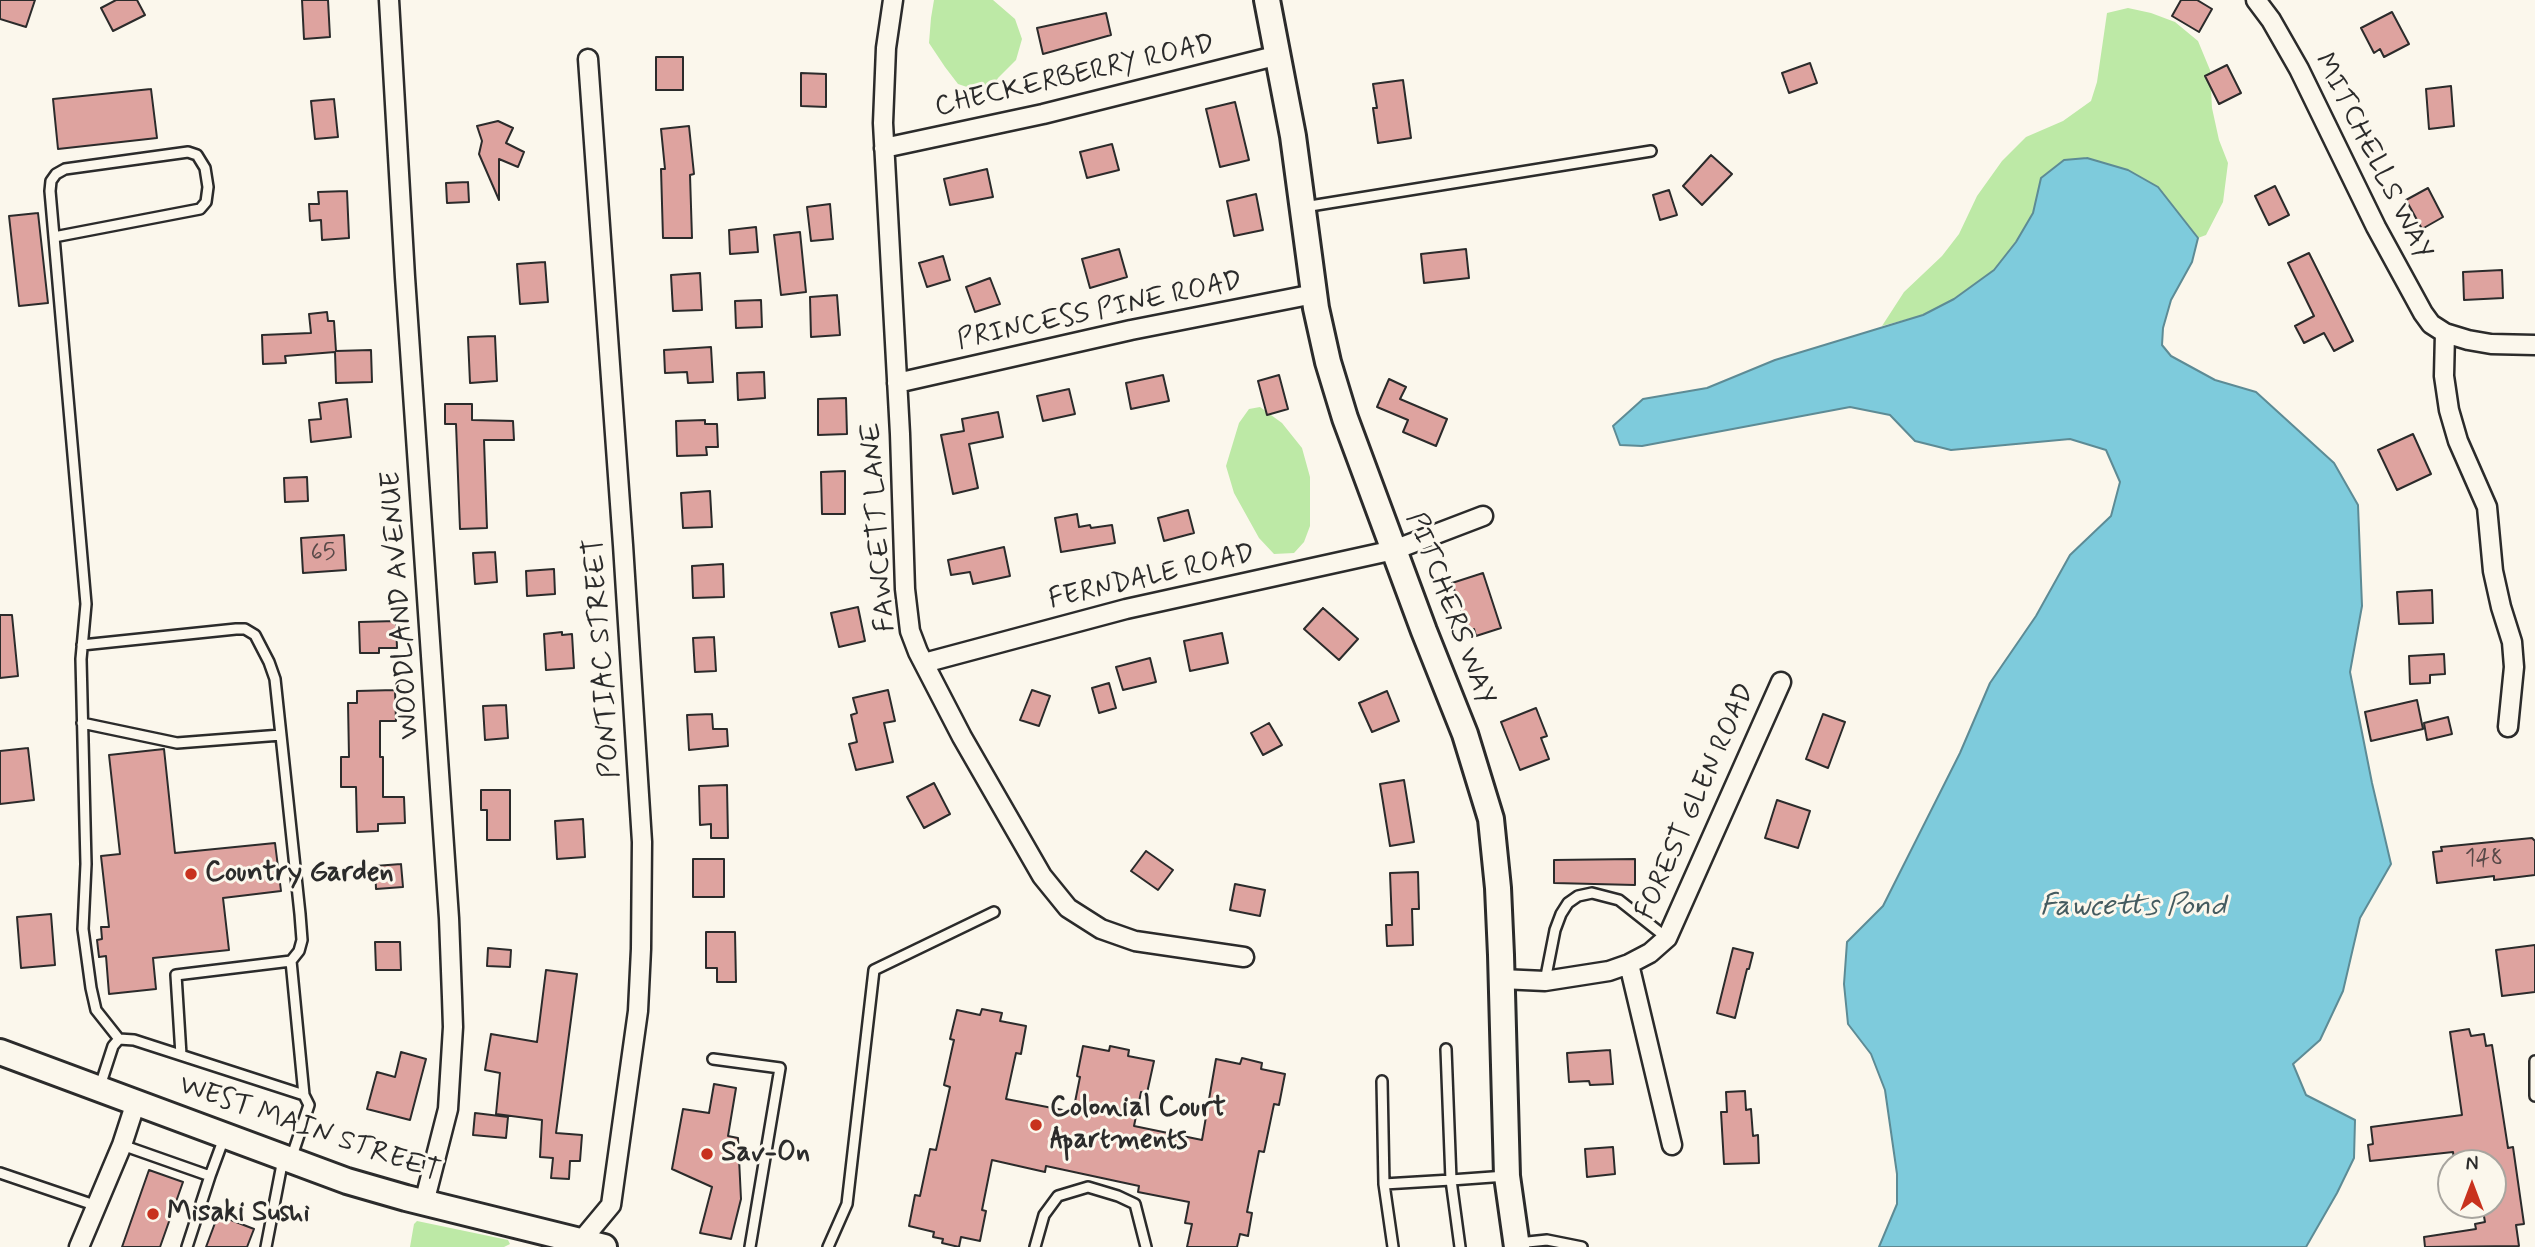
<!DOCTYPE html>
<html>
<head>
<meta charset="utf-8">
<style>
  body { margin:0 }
  #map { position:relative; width:2535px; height:1247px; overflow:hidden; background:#fbf7ec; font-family:Mynerve,sans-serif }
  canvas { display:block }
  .north { position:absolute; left:2437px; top:1149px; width:70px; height:70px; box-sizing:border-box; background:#fbf7ec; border:2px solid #a8a59f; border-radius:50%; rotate:0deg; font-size:19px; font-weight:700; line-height:28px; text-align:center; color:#2b2b2b }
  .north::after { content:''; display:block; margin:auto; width:24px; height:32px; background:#c8321e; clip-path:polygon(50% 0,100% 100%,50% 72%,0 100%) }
</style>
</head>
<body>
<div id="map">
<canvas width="2535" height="1247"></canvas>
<div class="north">N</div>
</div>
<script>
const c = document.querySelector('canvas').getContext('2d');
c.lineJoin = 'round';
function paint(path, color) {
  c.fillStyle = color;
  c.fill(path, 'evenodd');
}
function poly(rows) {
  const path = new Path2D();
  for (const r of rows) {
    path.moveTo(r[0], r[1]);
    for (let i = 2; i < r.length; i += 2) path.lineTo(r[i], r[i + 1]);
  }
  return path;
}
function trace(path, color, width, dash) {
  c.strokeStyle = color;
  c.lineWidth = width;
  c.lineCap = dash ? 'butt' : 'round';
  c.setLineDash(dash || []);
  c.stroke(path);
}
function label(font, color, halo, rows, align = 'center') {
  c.font = font + ' Mynerve,sans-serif';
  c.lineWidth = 6;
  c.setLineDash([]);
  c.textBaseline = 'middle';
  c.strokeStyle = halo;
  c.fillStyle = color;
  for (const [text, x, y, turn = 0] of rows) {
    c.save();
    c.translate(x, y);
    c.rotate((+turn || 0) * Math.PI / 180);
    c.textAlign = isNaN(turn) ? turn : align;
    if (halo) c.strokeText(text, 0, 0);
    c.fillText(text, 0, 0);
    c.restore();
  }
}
const green = poly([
  [934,0,993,0,1015,19,1022,39,1016,60,998,78,992,88,979,91,958,84,945,67,929,43,931,18],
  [2128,8,2151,13,2175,22,2198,41,2210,70,2212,108,2219,140,2228,163,2223,202,2206,235,2198,238,2158,187,2128,170,2087,158,2041,178,2033,213,2016,242,1994,270,1954,299,1923,315,1882,326,1904,292,1942,256,1959,234,1977,196,2002,161,2026,137,2063,121,2091,101,2097,82,2107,13],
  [1260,407,1282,423,1302,448,1310,477,1310,526,1304,542,1294,553,1274,554,1259,538,1234,493,1226,466,1239,423,1249,409],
  [417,1221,508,1240,510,1244,504,1247,410,1247,414,1224]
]);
const water = poly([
  [2087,158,2128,170,2158,187,2198,238,2192,262,2171,300,2163,328,2162,345,2171,356,2215,380,2256,392,2334,463,2358,505,2362,606,2350,672,2372,783,2391,864,2360,918,2343,991,2320,1040,2293,1064,2306,1095,2355,1120,2354,1158,2337,1193,2306,1247,1879,1247,1897,1204,1897,1174,1885,1090,1871,1054,1848,1024,1844,984,1847,942,1883,906,1960,753,1990,683,2036,616,2070,555,2111,516,2120,482,2106,450,2070,439,1951,450,1915,441,1890,415,1850,407,1642,446,1620,445,1613,426,1643,399,1707,388,1775,360,1923,315,1954,299,1994,270,2016,242,2033,213,2041,178,2064,160,2087,158]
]);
const building = poly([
  [0,0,35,0,26,27,0,19,0,0],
  [116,0,137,0,145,15,113,31,101,8,116,0],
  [302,0,328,0,330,37,304,39,302,0],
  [2181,0,2197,0,2212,9,2199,32,2172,16,2181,0],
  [2392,12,2409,44,2384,57,2380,49,2374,53,2361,28,2392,12],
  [1106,13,1111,35,1043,54,1037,28,1106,13],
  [656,57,683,57,683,90,656,90,656,57],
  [1810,63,1817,83,1789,93,1782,73,1810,63],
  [2227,65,2241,93,2219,104,2205,76,2227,65],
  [801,73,826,74,826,107,801,106,801,73],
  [1403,80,1411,138,1378,143,1373,108,1377,108,1373,84,1403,80],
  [2451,86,2454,126,2429,129,2426,89,2451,86],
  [151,89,157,138,58,149,53,99,151,89],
  [334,99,338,137,315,139,311,101,334,99],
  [1235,102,1249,160,1220,167,1206,109,1235,102],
  [498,121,513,128,506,143,524,152,518,167,499,159,499,200,479,154,482,141,477,126,498,121],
  [689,126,694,174,690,175,692,238,663,238,661,169,665,169,661,129,689,126],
  [1112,144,1119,170,1087,178,1080,152,1112,144],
  [1711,155,1732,174,1702,205,1683,186,1711,155],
  [987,169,993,197,950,205,944,179,987,169],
  [468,182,469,202,447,203,446,183,468,182],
  [2275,186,2289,215,2269,225,2255,196,2275,186],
  [2428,188,2443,217,2422,229,2406,200,2428,188],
  [1669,190,1677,215,1660,220,1653,195,1669,190],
  [347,191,349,238,322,240,321,220,310,221,309,204,319,204,318,192,347,191],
  [1256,194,1263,230,1234,236,1227,201,1256,194],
  [830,204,833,239,811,241,807,207,830,204],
  [38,213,48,303,19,306,9,216,38,213],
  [756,227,758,252,730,254,729,230,756,227],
  [800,232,806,292,781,295,774,235,800,232],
  [1119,249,1127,277,1090,288,1082,259,1119,249],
  [1466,249,1469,278,1424,283,1421,254,1466,249],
  [2309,253,2353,341,2334,351,2324,333,2304,343,2295,326,2314,316,2288,263,2309,253],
  [943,256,950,280,927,287,919,263,943,256],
  [545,262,548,302,520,304,517,264,545,262],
  [2502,270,2503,298,2464,300,2463,272,2502,270],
  [700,273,702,310,673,311,671,275,700,273],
  [990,278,1000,304,975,312,966,287,990,278],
  [837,295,840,335,811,337,810,297,837,295],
  [761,300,762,327,736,328,735,301,761,300],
  [327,312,328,321,334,321,336,351,371,350,372,382,336,383,335,352,285,356,286,363,263,364,262,335,311,333,309,314,327,312],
  [495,336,497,381,470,383,468,337,495,336],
  [711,347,713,382,688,383,687,372,665,373,664,350,711,347],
  [764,372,765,398,738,400,737,373,764,372],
  [1163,375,1169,401,1131,409,1126,383,1163,375],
  [1279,375,1288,409,1267,415,1258,381,1279,375],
  [1389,379,1406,387,1400,399,1447,419,1436,446,1403,432,1408,420,1377,407,1389,379],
  [1069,389,1075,414,1043,421,1037,396,1069,389],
  [846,398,847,434,818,435,818,399,846,398],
  [347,399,351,437,311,442,309,420,321,419,319,403,347,399],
  [445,404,472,404,472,420,513,421,514,440,484,440,487,528,460,529,456,424,445,424,445,404],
  [998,412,1003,437,969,444,978,488,953,494,941,435,964,431,962,419,998,412],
  [705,420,705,424,717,424,718,447,706,447,707,455,677,456,676,421,705,420],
  [2413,434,2431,474,2397,490,2378,450,2413,434],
  [845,471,845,514,822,514,821,472,845,471],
  [307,477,308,501,285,502,284,478,307,477],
  [710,491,712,527,683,528,681,493,710,491],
  [1188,510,1194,533,1164,541,1158,518,1188,510],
  [1077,514,1079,527,1090,525,1091,528,1112,525,1115,543,1061,552,1055,518,1077,514],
  [344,535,346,570,303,573,301,538,344,535],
  [1004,547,1010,576,973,584,970,572,951,575,948,560,1004,547],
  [495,552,497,582,475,584,473,553,495,552],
  [723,564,724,597,693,598,692,566,723,564],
  [554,569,555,594,527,596,526,571,554,569],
  [1483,573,1501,628,1476,636,1474,629,1468,631,1452,583,1483,573],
  [2432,590,2433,623,2399,624,2397,592,2432,590],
  [858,607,865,641,839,647,831,613,858,607],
  [1323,608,1358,639,1339,660,1304,629,1323,608],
  [0,615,12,615,18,676,0,678,0,615],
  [396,621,397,648,379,648,379,653,360,653,359,622,396,621],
  [562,632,562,635,572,634,574,668,546,670,544,634,562,632],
  [1222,633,1228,663,1190,671,1184,641,1222,633],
  [714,637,716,671,695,672,693,638,714,637],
  [2444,654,2445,674,2430,675,2430,683,2410,684,2409,656,2444,654],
  [1150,658,1156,682,1123,690,1116,667,1150,658],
  [1109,683,1116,708,1099,713,1092,688,1109,683],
  [395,690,396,721,380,721,380,757,383,757,383,797,404,797,405,823,378,824,378,831,357,832,356,787,341,787,341,757,349,757,348,703,357,703,357,691,395,690],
  [888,690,895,721,884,723,893,762,856,770,849,744,857,742,851,715,857,713,853,698,888,690],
  [1032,690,1050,696,1039,726,1020,720,1032,690],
  [1387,691,1399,721,1372,732,1359,703,1387,691],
  [2417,700,2423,729,2371,741,2365,712,2417,700],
  [506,705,508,738,485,740,483,706,506,705],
  [1536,708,1547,736,1541,738,1549,759,1520,770,1501,722,1536,708],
  [712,714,713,729,727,729,728,746,689,750,687,715,712,714],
  [1823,714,1845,722,1828,768,1806,759,1823,714],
  [2448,717,2452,734,2427,740,2424,723,2448,717],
  [1269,723,1282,745,1263,755,1251,733,1269,723],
  [28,748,34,800,0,804,0,751,28,748],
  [164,749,175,853,275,843,281,891,223,898,229,950,153,958,156,989,109,994,106,956,99,957,97,940,102,939,101,927,109,927,101,856,120,854,109,755,164,749],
  [1404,780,1414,842,1390,846,1380,784,1404,780],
  [934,783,950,814,924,828,907,797,934,783],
  [727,785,728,838,711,838,711,824,700,825,699,786,727,785],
  [481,790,510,790,510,840,487,840,487,810,481,810,481,790],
  [1777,800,1810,811,1798,848,1765,838,1777,800],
  [583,819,585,857,557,859,555,821,583,819],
  [2532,838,2535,841,2535,875,2494,880,2494,876,2437,883,2433,852,2442,851,2441,847,2532,838],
  [1146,851,1173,870,1158,890,1131,871,1146,851],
  [693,859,724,859,724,897,693,897,693,859],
  [1635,859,1635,885,1554,883,1554,860,1635,859],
  [401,864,403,887,376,889,375,866,401,864],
  [1418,872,1419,909,1412,909,1413,945,1387,946,1386,925,1392,925,1390,873,1418,872],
  [1235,884,1265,890,1260,916,1230,910,1235,884],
  [51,914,55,965,21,968,17,917,51,914],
  [706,932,735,932,736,982,717,982,717,968,706,968,706,932],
  [375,942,400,942,401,970,376,970,375,942],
  [2535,945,2535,992,2502,996,2496,950,2535,945],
  [488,948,511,950,510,967,487,966,488,948],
  [1733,948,1753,953,1749,969,1747,969,1735,1018,1717,1013,1733,948],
  [546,970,577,974,556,1133,582,1135,580,1161,570,1161,569,1179,551,1178,553,1158,540,1157,542,1120,496,1114,500,1073,485,1070,491,1034,537,1042,546,970],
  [982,1009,1002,1013,1000,1021,1026,1026,1021,1054,1016,1053,1006,1099,1073,1112,1080,1077,1077,1076,1083,1046,1109,1051,1110,1046,1129,1050,1128,1056,1154,1061,1147,1093,1141,1092,1134,1126,1202,1140,1216,1059,1240,1064,1242,1058,1262,1063,1261,1069,1285,1074,1279,1105,1274,1104,1264,1152,1259,1151,1247,1212,1252,1213,1248,1236,1240,1234,1237,1247,1187,1247,1192,1224,1185,1223,1189,1202,1138,1192,1139,1186,1046,1166,1045,1172,992,1160,982,1210,986,1211,980,1241,961,1237,959,1247,942,1243,943,1239,933,1237,934,1232,909,1226,915,1195,920,1196,930,1149,936,1150,950,1087,944,1085,954,1040,950,1039,957,1010,980,1015,982,1009],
  [2469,1029,2471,1036,2484,1034,2486,1046,2492,1045,2508,1148,2513,1147,2524,1224,2516,1225,2519,1246,2425,1247,2424,1237,2476,1229,2475,1224,2485,1222,2482,1205,2493,1205,2493,1163,2476,1163,2475,1156,2454,1159,2453,1152,2370,1161,2368,1145,2373,1144,2371,1127,2462,1115,2450,1032,2469,1029],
  [1610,1050,1613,1084,1590,1085,1589,1081,1569,1082,1567,1053,1610,1050],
  [401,1052,426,1059,410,1120,367,1109,377,1072,395,1077,401,1052],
  [714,1084,736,1088,728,1136,738,1138,741,1199,731,1239,700,1233,712,1187,672,1169,683,1109,709,1113,714,1084],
  [1745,1091,1746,1110,1751,1109,1753,1136,1758,1135,1759,1163,1724,1164,1721,1112,1727,1112,1726,1092,1745,1091],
  [475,1113,508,1117,506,1138,473,1135,475,1113],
  [1613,1147,1615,1174,1587,1177,1585,1149,1613,1147],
  [149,1170,183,1182,160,1247,122,1247,149,1170],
  [218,1215,254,1229,247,1247,206,1247,218,1215]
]);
const lane = poly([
  [1304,207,1651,151],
  [54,237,200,209,206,202,208,187,205,168,197,155,188,152,65,169,56,174,51,181,50,191,54,237,86,604,81,659,86,864,83,929,91,988,96,1010,119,1039,134,1040,304,1095,309,1105,291,1159],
  [82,645,236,629,245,629,255,635,269,662,275,679,300,914,302,940,299,951,291,961],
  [82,723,177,743,281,735],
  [1545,981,1555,930,1561,914,1568,903,1578,896,1592,893,1619,900,1667,938],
  [181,1055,176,975,291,961,304,1095],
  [713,1059,780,1068,750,1247],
  [2535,1061,2535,1096],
  [1382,1081,1384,1184,1393,1247],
  [100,1086,113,1046,119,1039],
  [122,1145,210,1176,224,1138],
  [0,1173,97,1206],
  [1384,1184,1451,1180,1446,1049],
  [1518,1243,1547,1240,1582,1247],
  [187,1247,210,1176],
  [266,1247,283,1159],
  [828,1247,847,1204,874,970,994,912],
  [1035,1247,1044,1215,1058,1196,1088,1187,1118,1196,1135,1204,1146,1247],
  [1460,1247,1451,1180,1506,1176]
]);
const street = poly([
  [389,0,405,277,449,918,452,997,453,1027,448,1109,424,1203],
  [893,0,886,48,883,123,900,434,905,589,910,631,918,652,962,737,1042,876,1068,908,1101,929,1135,941,1244,957],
  [2256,0,2271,20,2299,69,2376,227,2423,313,2431,324,2445,333,2468,340,2491,344,2535,345],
  [884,148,1043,114,1279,55],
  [2445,333,2444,376,2449,410,2458,441,2487,507,2493,571,2501,607,2512,642,2514,667,2508,727],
  [897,383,1131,330,1314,294],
  [924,663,1126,609,1394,550,1483,516],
  [1629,964,1672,1145],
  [1501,979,1545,981,1609,971,1629,964,1650,953,1667,938,1781,682],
  [581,1241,611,1205,638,1011,641,949,642,842,623,545,588,59],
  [79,1247,122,1145,136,1102]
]);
const secondary = poly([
  [1267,0,1293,136,1316,308,1328,362,1345,418,1424,631,1465,734,1491,819,1498,888,1501,955,1507,1176,1517,1247],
  [0,1052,347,1181,406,1198,604,1247]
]);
const markers = [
  [191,874,7,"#c8321e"],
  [1036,1125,7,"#c8321e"],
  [707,1154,7,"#c8321e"],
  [153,1214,7,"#c8321e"]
];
const numberNames = [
  ["65",323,554],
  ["148",2484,860]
];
const streetNames = [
  ["CHECKERBERRY ROAD",1075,77,-13],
  ["MITCHELLS WAY",2372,157,63],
  ["PRINCESS PINE ROAD",1100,312,-12],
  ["FAWCETT LANE",880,527,-94],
  ["FERNDALE ROAD",1152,578,-13],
  ["WOODLAND AVENUE",402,605,-94],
  ["PITCHERS WAY",1449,609,69],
  ["PONTIAC STREET",604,658,-94],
  ["FOREST GLEN ROAD",1697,802,-66],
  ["WEST MAIN STREET",309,1130,19]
];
const poiNames = [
  ["Country Garden",205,874],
  ["Colonial Court",1050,1109],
  ["Apartments",1050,1141],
  ["Sav-On",721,1154],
  ["Misaki Sushi",167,1214]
];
const waterNames = [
  ["Fawcetts Pond",2133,908]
];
paint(green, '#bde9a6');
paint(water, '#7ecbdc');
trace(water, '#5d8b95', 2);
paint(building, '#dea39f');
trace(building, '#2b2b2b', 2);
trace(lane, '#2b2b2b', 14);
trace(street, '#2b2b2b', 23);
trace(secondary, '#2b2b2b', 30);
trace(lane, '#fbf7ec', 9);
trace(street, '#fbf7ec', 18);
trace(secondary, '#fbf7ec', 24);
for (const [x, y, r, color] of markers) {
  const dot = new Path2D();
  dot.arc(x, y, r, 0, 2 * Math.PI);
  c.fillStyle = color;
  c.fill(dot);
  trace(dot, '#fbf7ec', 2.5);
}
label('24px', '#584948', null, numberNames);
label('28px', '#2b2b2b', '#fbf7ec', streetNames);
label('bold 28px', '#2b2b2b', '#fbf7ec', poiNames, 'left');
label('italic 30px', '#445b60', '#fbf7ec', waterNames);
</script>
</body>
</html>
